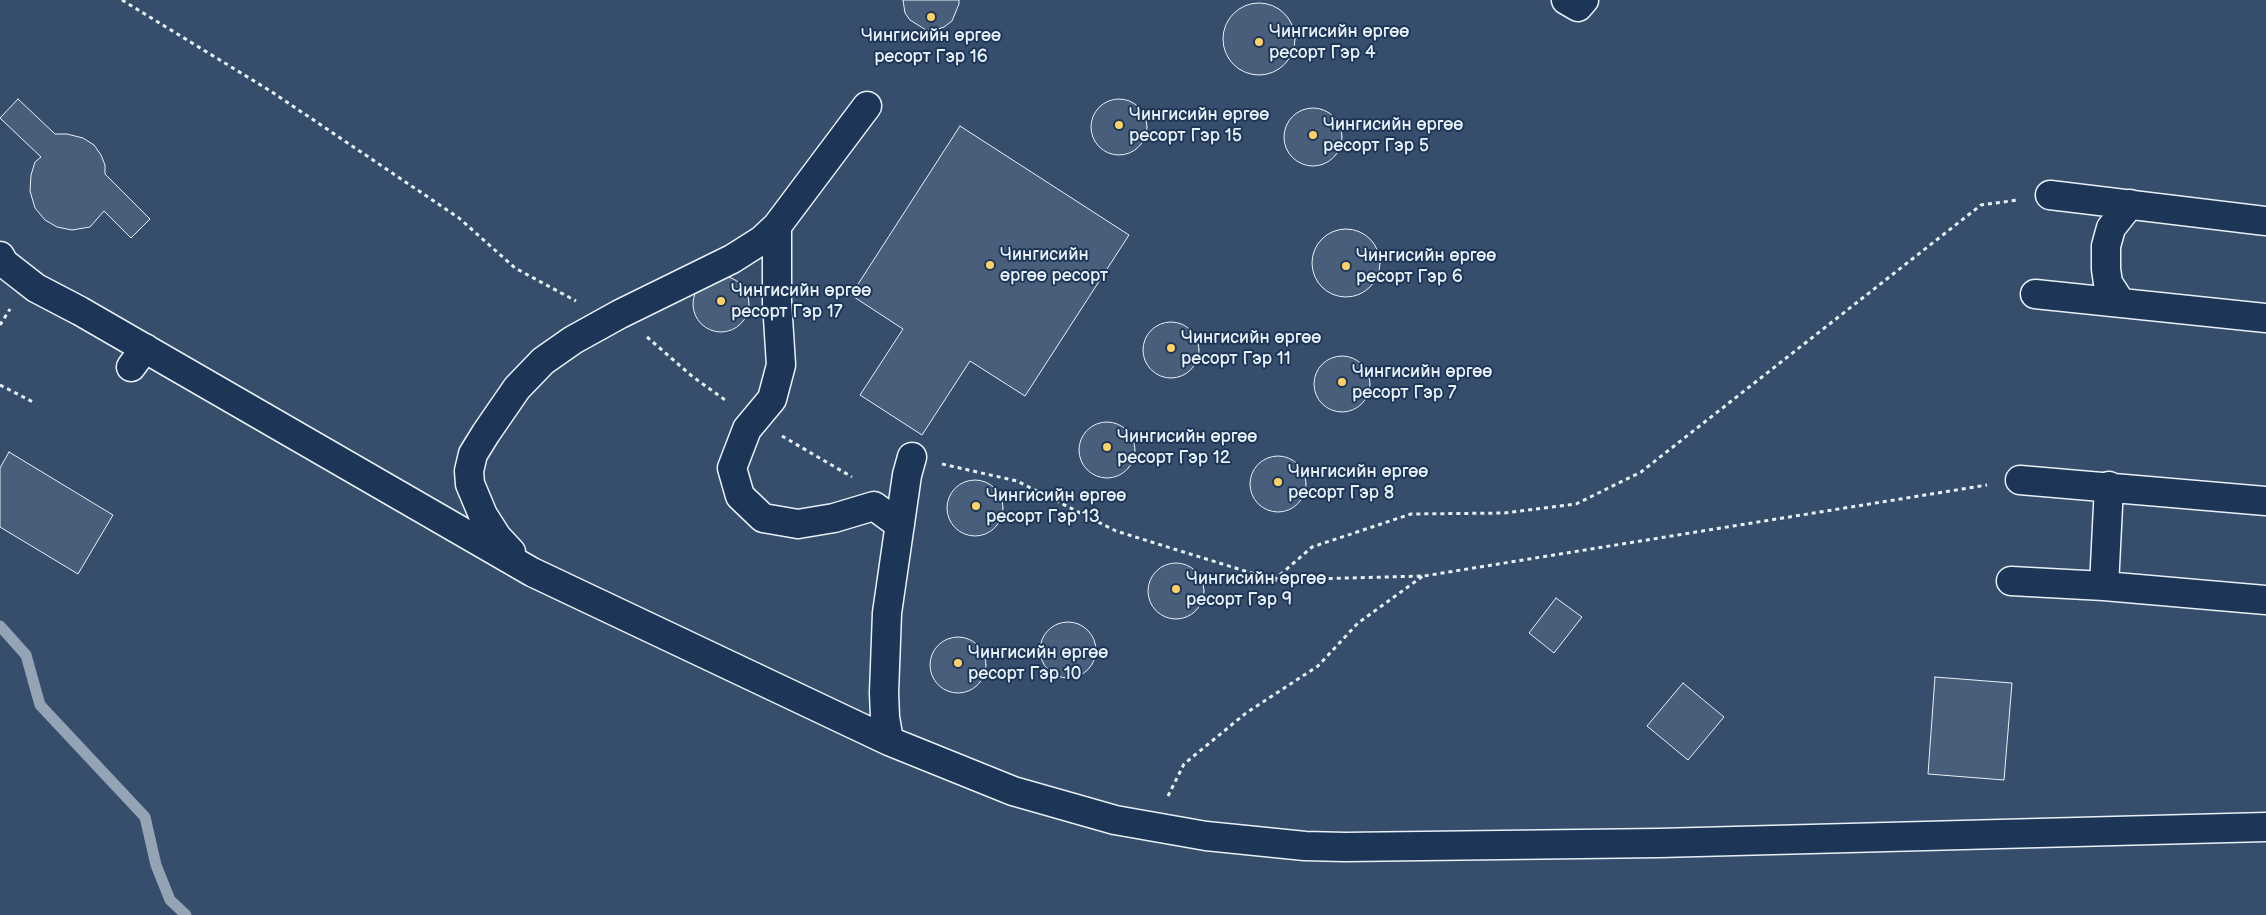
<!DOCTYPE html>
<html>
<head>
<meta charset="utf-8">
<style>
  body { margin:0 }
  canvas { display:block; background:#1d3557 }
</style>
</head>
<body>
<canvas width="2266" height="915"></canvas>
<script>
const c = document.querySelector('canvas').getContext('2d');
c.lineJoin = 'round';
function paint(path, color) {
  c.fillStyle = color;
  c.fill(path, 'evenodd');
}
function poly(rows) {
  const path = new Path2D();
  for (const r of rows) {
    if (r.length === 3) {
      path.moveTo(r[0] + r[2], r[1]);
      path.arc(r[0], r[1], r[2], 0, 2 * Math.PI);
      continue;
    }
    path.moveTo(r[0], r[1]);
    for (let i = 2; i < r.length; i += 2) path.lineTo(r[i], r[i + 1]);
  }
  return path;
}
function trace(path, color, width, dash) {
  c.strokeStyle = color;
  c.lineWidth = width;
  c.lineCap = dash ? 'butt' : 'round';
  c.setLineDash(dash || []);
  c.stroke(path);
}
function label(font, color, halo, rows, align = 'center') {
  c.font = font + ' "Balsamiq Sans",sans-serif';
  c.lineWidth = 4;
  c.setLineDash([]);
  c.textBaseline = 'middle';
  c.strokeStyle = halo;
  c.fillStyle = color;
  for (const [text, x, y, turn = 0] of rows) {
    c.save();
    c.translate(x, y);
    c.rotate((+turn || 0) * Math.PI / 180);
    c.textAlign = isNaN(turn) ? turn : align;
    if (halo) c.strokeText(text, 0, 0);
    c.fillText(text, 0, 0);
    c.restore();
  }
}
const green = poly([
  [0,0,2266,0,2266,915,0,915]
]);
const stream = poly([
  [0,626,26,655,40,705,145,817,156,865,170,900,186,915]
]);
const building = poly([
  [903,0,959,0,959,4,952,21,944,27,935,30,926,30,910,20,905,13,903,0],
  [1259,39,36],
  [1119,127,28],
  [18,99,55,134,67,134,83,138,94,145,101,155,105,165,105,174,150,219,131,238,104,211,90,227,72,230,57,227,45,220,35,208,30,191,31,175,35,162,41,157,0,118,18,99],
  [1313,137,29],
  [960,126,1129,235,1025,396,970,361,922,435,860,395,903,329,851,295,960,126],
  [1346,263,34],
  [721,304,28],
  [1171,350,28],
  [1342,384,28],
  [1107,450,28],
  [9,452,113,515,78,574,0,527,0,468,9,452],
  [1278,484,28],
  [975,508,28],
  [1176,591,28],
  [1556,598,1582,617,1554,653,1529,633,1556,598],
  [1068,650,28],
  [958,665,28],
  [1935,677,2012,683,2004,780,1928,774,1935,677],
  [1683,683,1724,717,1688,760,1647,726,1683,683]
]);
const path = poly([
  [122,0,272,92,459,218,515,268,576,301],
  [0,325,10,309],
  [647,337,693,377,728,402],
  [0,385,33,402],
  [782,436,852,477],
  [942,464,1017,481,1116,531,1274,580,1424,576,1987,485],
  [1274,580,1312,547,1411,514,1504,513,1576,504,1641,472,1981,205,2018,200],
  [1168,796,1184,764,1246,713,1318,666,1358,623,1423,576]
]);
const minor = poly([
  [1566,0,1578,7,1584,0],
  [2050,195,2266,221],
  [777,226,777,302,781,365,772,399,747,429,732,468,740,496,763,518,798,524,834,518,874,506,900,525],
  [0,256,4,263,36,288,80,311,532,572,889,741,1013,791,1115,820,1206,836,1305,846,1345,847,1659,843,2266,827],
  [2035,294,2266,318],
  [2121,303,2108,283,2106,269,2106,246,2111,228,2130,204],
  [131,367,145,348],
  [2020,480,2266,501],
  [511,552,497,537,483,515,470,484,469,471,473,454,486,433,517,388,543,361,573,340,620,314,732,259,762,240,777,226,867,106],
  [2011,581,2104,586,2266,600],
  [2104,586,2109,486],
  [889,741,885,717,884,693,887,613,907,475,912,457]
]);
const markers = [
  [931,17,5,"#ffd166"],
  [1259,42,5,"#ffd166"],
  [1119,125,5,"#ffd166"],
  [1313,135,5,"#ffd166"],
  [990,265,5,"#ffd166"],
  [1346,266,5,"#ffd166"],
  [721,301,5,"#ffd166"],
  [1171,348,5,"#ffd166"],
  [1342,382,5,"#ffd166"],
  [1107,447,5,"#ffd166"],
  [1278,482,5,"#ffd166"],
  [976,506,5,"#ffd166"],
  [1176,589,5,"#ffd166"],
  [958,663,5,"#ffd166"]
];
const poiNames = [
  ["Чингисийн өргөө",1269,32],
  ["ресорт Гэр 4",1269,53],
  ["Чингисийн өргөө",931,36,"center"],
  ["ресорт Гэр 16",931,57,"center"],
  ["Чингисийн өргөө",1129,115],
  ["ресорт Гэр 15",1129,136],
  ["Чингисийн өргөө",1323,125],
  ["ресорт Гэр 5",1323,146],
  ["Чингисийн",1000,255],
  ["өргөө ресорт",1000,276],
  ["Чингисийн өргөө",1356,256],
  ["ресорт Гэр 6",1356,277],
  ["Чингисийн өргөө",731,291],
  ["ресорт Гэр 17",731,312],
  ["Чингисийн өргөө",1181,338],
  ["ресорт Гэр 11",1181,359],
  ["Чингисийн өргөө",1352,372],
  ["ресорт Гэр 7",1352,393],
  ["Чингисийн өргөө",1117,437],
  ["ресорт Гэр 12",1117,458],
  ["Чингисийн өргөө",1288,472],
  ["ресорт Гэр 8",1288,493],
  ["Чингисийн өргөө",986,496],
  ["ресорт Гэр 13",986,517],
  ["Чингисийн өргөө",1186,579],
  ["ресорт Гэр 9",1186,600],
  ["Чингисийн өргөө",968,653],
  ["ресорт Гэр 10",968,674]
];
paint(green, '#374d6c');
trace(stream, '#95a4b5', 11);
paint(building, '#495e7a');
trace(building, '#e8f1f8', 1);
trace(minor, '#e8f1f8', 31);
trace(path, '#e8f1f8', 3, [4, 4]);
trace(minor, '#1d3557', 28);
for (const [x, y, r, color] of markers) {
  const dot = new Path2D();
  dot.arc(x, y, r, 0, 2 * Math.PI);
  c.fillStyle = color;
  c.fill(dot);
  trace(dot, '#1d3557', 2);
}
label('18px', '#e8f1f8', '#1d3557', poiNames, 'left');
</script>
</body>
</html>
